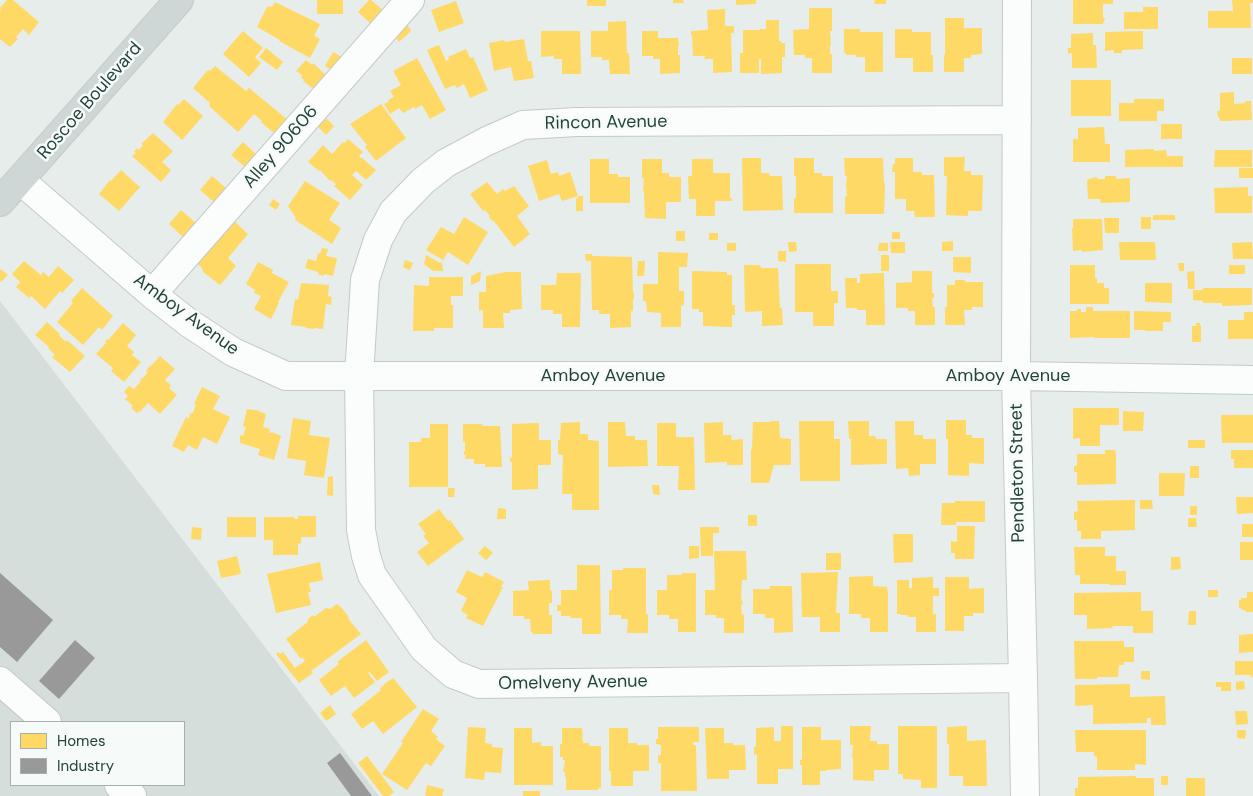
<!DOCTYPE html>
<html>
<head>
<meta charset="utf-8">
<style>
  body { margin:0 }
  #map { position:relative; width:1253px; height:796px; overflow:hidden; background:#e7edea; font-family:"DM Sans",sans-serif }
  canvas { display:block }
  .legend { position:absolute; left:10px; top:721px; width:175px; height:65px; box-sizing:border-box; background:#f6fbf9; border:1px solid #a2b1ad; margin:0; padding:6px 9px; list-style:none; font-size:15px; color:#23423b }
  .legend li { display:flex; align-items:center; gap:10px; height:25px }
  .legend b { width:25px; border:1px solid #a2b1ad }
</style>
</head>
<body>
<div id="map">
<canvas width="1253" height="796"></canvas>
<ul class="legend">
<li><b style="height:14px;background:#ffd966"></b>Homes</li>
<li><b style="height:14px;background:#999"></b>Industry</li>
</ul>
</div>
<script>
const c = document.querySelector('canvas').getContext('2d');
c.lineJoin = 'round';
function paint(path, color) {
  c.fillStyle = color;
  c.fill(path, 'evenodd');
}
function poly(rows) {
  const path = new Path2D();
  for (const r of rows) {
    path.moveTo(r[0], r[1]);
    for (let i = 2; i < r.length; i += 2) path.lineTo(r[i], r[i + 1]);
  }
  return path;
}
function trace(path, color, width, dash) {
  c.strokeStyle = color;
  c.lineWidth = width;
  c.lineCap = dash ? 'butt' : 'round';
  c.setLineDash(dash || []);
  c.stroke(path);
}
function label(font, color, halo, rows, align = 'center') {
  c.font = font + ' "DM Sans",sans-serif';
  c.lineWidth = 5;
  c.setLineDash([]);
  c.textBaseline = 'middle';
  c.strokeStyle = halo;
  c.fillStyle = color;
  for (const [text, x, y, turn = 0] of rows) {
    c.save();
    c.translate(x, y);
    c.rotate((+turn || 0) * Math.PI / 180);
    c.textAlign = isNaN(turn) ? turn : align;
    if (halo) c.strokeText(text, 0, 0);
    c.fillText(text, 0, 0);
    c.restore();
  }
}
const built = poly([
  [0,301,379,796,0,796],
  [11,722,184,722,184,785,11,785]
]);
const homes = poly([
  [7,0,13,0,39,22,29,35,23,29,16,37,18,39,10,47,0,39,0,11,1,10,0,8],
  [317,0,343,0,343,14,317,14],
  [369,0,371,0,384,11,372,25,358,12],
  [587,0,606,0,606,6,587,6],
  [673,0,683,0,684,3,673,3],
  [736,0,756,0,756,4,736,5],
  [875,0,886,0,886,4,874,4],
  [1073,0,1113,0,1113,4,1103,4,1103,18,1105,18,1103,24,1073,24],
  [1232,0,1253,0,1253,3,1250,3,1251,28,1208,28,1208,11,1233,11],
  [456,1,464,23,439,32,431,10],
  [275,2,320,24,314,36,320,39,310,58,279,41,280,40,257,27,267,7,270,6,272,7],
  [1143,7,1158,7,1158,29,1124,29,1124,12,1143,12],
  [809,8,832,8,832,31,830,31,831,45,830,45,830,54,832,54,832,73,812,73,812,58,805,58,805,55,794,55,793,30,809,29],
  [725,9,725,26,734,26,734,33,731,33,732,72,713,73,713,59,704,59,705,56,693,56,692,35,691,35,691,31,708,30,707,10],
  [945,18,964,18,964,28,982,28,982,54,971,55,971,58,964,58,964,72,944,72,944,55,945,55],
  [766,20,779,20,779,41,781,41,781,43,785,43,785,57,782,57,782,73,761,74,761,59,759,59,759,73,740,73,740,53,743,53,743,30,760,30,760,29,766,29],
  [626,21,627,53,629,53,630,74,610,74,609,60,602,60,602,57,591,57,591,31,608,31,608,22],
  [406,22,411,31,399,42,394,34],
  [844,29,860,29,860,32,883,32,883,72,865,72,865,57,856,57,856,55,846,55,846,53,844,53],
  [895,29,912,29,912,32,931,32,931,55,933,55,933,72,913,72,913,58,895,58],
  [243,31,263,48,255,57,261,63,249,77,223,54],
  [541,31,580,31,581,74,562,74,562,59,554,59,554,56,541,57],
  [642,31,658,31,658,38,678,38,679,46,678,46,678,55,680,55,680,73,660,74,660,59,653,59,653,56,642,56],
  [1143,31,1143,49,1122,50,1122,53,1114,53,1114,50,1105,51,1105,32],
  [1093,33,1093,45,1096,45,1097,68,1072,68,1072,53,1068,54,1068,48,1071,48,1071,34],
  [524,39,528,61,531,61,534,78,514,81,511,67,494,71,489,43,504,40,505,42],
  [439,45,446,61,449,60,448,57,466,49,470,58,473,57,488,90,470,98,464,84,457,88,455,85,445,89,427,50],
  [266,48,283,62,277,70,259,57],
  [333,52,342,57,334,71,325,66],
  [417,58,446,110,430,119,422,105,415,109,414,107,403,113,399,108,390,114,384,104,389,102,388,100,394,97,390,91,401,85,393,71],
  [1232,58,1252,58,1252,74,1232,74],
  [306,60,312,65,313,63,327,76,314,89,303,81,304,80,301,77,302,75,296,71],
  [215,66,246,91,249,88,288,120,275,134,261,122,262,121,254,114,238,132,209,106,210,103,193,88,207,71,209,70,210,71],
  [1071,80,1111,80,1111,116,1071,116],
  [1234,92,1234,104,1245,103,1245,101,1251,101,1252,120,1220,121,1219,117,1218,117,1217,111,1220,111,1220,93],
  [184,99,203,116,182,140,163,122,177,104,178,105],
  [1134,99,1164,99,1164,111,1157,111,1157,121,1119,121,1119,103,1134,103],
  [381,104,406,138,376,161,365,147,367,145,350,124],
  [326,118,334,126,326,135,318,127],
  [1161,124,1182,124,1182,139,1161,139],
  [1104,127,1105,144,1110,144,1110,162,1073,162,1073,139,1078,139,1078,128],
  [153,133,173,151,162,162,171,170,161,182,132,156,136,153,134,152,137,148,139,150,143,145,141,144],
  [348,139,363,152,359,156,361,158,362,158,376,170,366,180,356,171,352,175,363,185,350,200,334,186,336,184,331,180,330,181,320,170,319,171,308,162,323,145,332,154,343,142,345,143],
  [243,142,257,155,246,168,231,155],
  [1154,149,1154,151,1166,150,1167,156,1183,156,1183,167,1125,167,1125,150],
  [1215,150,1252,150,1252,167,1214,167],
  [944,157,965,157,964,171,971,171,971,175,983,175,982,211,968,211,968,216,946,215,947,176,944,176],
  [742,158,761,158,761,173,769,173,770,176,782,176,783,210,743,211],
  [794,158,814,158,814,173,822,173,822,176,833,176,833,213,794,213,794,198,796,198,796,176,794,176],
  [844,158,883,158,884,183,885,183,885,186,884,214,845,214,845,197,847,196,846,185,847,176,845,176],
  [895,158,913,158,913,172,922,172,922,175,934,175,935,217,915,217,914,211,906,211,906,199,895,199,895,172,892,172,893,164,895,164],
  [590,159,609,159,609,174,618,174,618,177,630,177,630,203,590,203],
  [642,159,662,159,662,173,669,173,669,177,681,177,681,202,666,202,666,219,645,218,644,191,643,191,644,178,642,178],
  [692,159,713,159,713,173,730,173,730,198,732,198,732,201,715,201,715,216,696,216,696,199,689,199,688,176,692,176],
  [547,160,551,174,558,172,559,176,570,172,578,196,562,201,559,194,539,201,528,166],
  [1239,168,1253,168,1253,178,1239,178],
  [121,170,140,187,119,211,99,194,110,180,111,181],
  [212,176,227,189,215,203,200,190],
  [1105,176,1116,176,1116,179,1130,178,1130,202,1101,203,1100,199,1088,199,1087,180,1092,178,1096,177,1098,179,1105,179],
  [305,181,340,203,329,220,341,228,332,244,295,220,296,218,288,206],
  [487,182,497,194,503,189,505,191,514,186,529,206,517,216,530,234,514,247,493,220,492,221,489,217,490,216,485,210,483,211,470,194],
  [1248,187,1248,196,1252,196,1252,213,1215,213,1214,188],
  [579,196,583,196,583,211,576,211,576,199],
  [273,199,280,204,276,210,269,205],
  [181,210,197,224,184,238,169,224],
  [1153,215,1175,215,1175,220,1153,220],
  [464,217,488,232,468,265,448,252,443,260,426,250,441,227,454,234],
  [1141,217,1151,217,1151,229,1141,229],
  [1104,218,1119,218,1119,233,1105,233],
  [1073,219,1102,219,1103,250,1082,252,1082,250,1073,251,1072,228,1073,228],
  [234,221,248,234,228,258,236,266,220,285,203,272,202,268,197,263,203,257,201,255,204,253,205,254,208,252,206,250,208,247,210,249],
  [676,231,685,231,685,241,676,241],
  [892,232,900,232,900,239,892,239],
  [709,233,718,233,718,240,709,240],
  [953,241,953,251,942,251,942,242],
  [788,242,796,242,797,251,789,252],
  [890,242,905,242,905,253,891,253],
  [1119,242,1155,242,1156,260,1120,260],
  [1252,242,1253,259,1233,259,1232,243],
  [727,243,736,243,736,251,727,251],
  [879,243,888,243,888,251,878,251],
  [322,248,328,249,326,256,337,258,333,276,324,274,323,276,318,274,318,272,305,268,308,259,316,261,318,253,320,254],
  [778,251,786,251,786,262,778,261],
  [658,252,688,253,687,267,679,267,679,291,684,291,684,305,681,306,681,327,661,327,661,313,647,312,646,301,643,301,643,284,658,284],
  [585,254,592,254,592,256,632,257,633,293,634,293,634,299,633,299,633,311,631,311,631,327,610,328,610,314,599,314,599,310,592,310,591,261,586,261],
  [426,255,440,263,442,262,443,271,433,271,424,264],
  [881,255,889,255,889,271,881,271],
  [953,257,971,257,971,273,953,272],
  [405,260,413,263,410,270,403,267],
  [24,261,41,275,43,272,49,277,58,266,74,280,62,293,60,291,45,309,31,296,29,298,16,287,20,282,12,274],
  [638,261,645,261,644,276,637,276],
  [258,262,273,270,272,273,289,282,278,302,279,303,271,319,254,309,261,296,254,293,255,290,246,284],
  [1178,263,1184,263,1184,271,1179,271],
  [795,264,831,264,831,291,838,291,838,303,834,303,834,326,813,326,813,312,795,312],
  [744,265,760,265,761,268,778,268,780,308,782,308,783,325,762,326,762,311,745,312],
  [1070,265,1095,265,1095,278,1097,278,1097,283,1104,283,1104,288,1109,288,1109,304,1070,304],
  [1229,265,1245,265,1245,274,1229,274],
  [1,269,8,275,1,282,0,281,0,271],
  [481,271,480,281,471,285,471,276],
  [692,271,727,272,727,275,732,275,732,305,735,305,735,315,732,315,732,327,703,326,703,312,699,312,699,309,692,309],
  [912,271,932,271,932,293,934,293,934,298,932,298,933,307,935,307,935,325,915,325,915,311,908,311,908,308,896,308,896,283,912,282],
  [1194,271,1195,289,1188,289,1187,272],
  [506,272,521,272,522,309,510,310,510,313,503,313,504,328,483,328,483,310,479,311,479,292,486,292,486,276],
  [557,273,581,273,580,327,562,327,562,314,553,314,553,310,541,310,541,285,556,285],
  [884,273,885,325,866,325,866,310,857,310,857,308,846,308,845,278,857,278,857,283,860,283,860,274],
  [429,277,463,277,463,296,451,296,451,305,453,305,453,328,434,328,434,331,413,331,414,285,429,286],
  [955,280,965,280,965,282,983,282,983,307,972,307,972,310,964,310,965,325,945,325,945,307,947,307,947,285,955,285],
  [301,283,329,285,328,296,332,297,331,305,326,304,323,329,314,328,314,329,306,328,306,327,291,325,295,299,298,300],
  [1145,283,1172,283,1172,303,1145,302],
  [82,288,113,316,102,330,99,327,83,345,57,322,73,303,71,301],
  [1203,288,1252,288,1252,305,1222,306,1222,303,1203,303,1203,301,1193,300,1193,290,1203,290],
  [1086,307,1093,307,1093,311,1130,311,1130,338,1094,338,1094,337,1070,338,1070,311,1077,311,1077,309,1081,309,1081,312,1086,312],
  [1134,311,1171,312,1171,322,1163,322,1163,331,1145,331,1145,330,1134,330],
  [1244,312,1253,312,1253,339,1228,339,1228,320,1244,320],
  [47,322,60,334,59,335,66,342,67,340,85,356,70,372,52,357,55,355,48,348,49,347,35,335],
  [123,323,136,335,127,346,134,352,132,355,141,362,124,382,111,371,113,368,96,354,106,343,105,341,107,339,108,340],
  [1196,323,1200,323,1200,326,1201,325,1201,342,1192,342,1192,326,1196,326],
  [160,356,175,369,165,380,171,385,169,388,177,395,160,414,148,403,140,412,139,411,137,413,131,408,133,406,125,399,128,396,124,392,129,386,134,389,141,381,140,380,142,378,143,378,148,372,146,371,148,368,151,365,151,366],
  [202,387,220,396,213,409,230,417,217,444,203,437,197,450,188,445,184,452,172,446,186,417,189,419,190,413,192,414,196,405,194,404],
  [1073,408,1119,408,1119,425,1100,425,1100,446,1080,446,1080,438,1073,439],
  [247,409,260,411,260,412,266,414,263,427,270,429,269,433,271,433,272,432,281,436,274,460,258,455,260,449,240,443,240,435,243,436,246,427,243,426],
  [1123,411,1144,412,1143,431,1123,431],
  [1221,415,1253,415,1253,443,1222,443],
  [293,418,311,421,309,435,330,438,324,478,304,475,306,461,287,458],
  [946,420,966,420,966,435,972,435,972,438,984,438,984,464,969,463,969,476,948,475,948,439,946,439],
  [771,421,779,421,780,438,791,439,791,465,774,465,769,483,751,483,751,449,752,449,753,422,771,422],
  [799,421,834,421,834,439,840,439,840,481,800,481],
  [848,421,869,421,869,436,875,436,876,439,887,439,887,464,851,465,851,439,849,439],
  [895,421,914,421,914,435,923,435,923,439,936,439,936,464,920,464,920,475,909,476,908,468,896,469],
  [580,422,580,434,588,434,588,440,599,441,599,510,572,510,572,494,562,494,563,455,558,454,558,440,560,440,561,423],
  [608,422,625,422,626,436,635,436,635,440,647,440,648,466,608,467],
  [723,422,723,435,732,435,731,440,743,439,743,465,727,465,727,462,705,463,704,423],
  [539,423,539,440,551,440,551,465,538,465,538,489,512,490,512,462,510,462,510,458,512,457,512,424],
  [657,423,676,423,676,437,694,437,695,490,678,490,679,466,657,466],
  [430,424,448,424,448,487,409,487,409,442,421,442,421,438,430,438],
  [463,424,482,424,483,426,500,426,502,467,485,467,485,464,474,464,474,459,465,459,466,455,464,455,464,451,465,451,465,442,463,442],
  [1188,440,1205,440,1205,448,1188,448],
  [1105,450,1115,450,1116,454,1116,484,1077,485,1077,472,1074,472,1074,466,1077,466,1077,454,1105,454],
  [1231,450,1253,450,1253,468,1234,468,1234,459,1231,459],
  [1190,466,1199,466,1199,478,1190,478],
  [1159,473,1185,473,1184,496,1159,496],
  [333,476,333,496,327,495,328,477],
  [652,485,659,485,660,495,653,494],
  [448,488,455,488,454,497,448,497],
  [1236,497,1253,497,1253,513,1237,514],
  [1135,500,1135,530,1101,531,1101,539,1081,539,1081,531,1077,531,1077,520,1074,520,1074,512,1078,511,1077,501],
  [1140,500,1152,500,1153,509,1140,509],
  [955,501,985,501,985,522,956,522,956,525,941,525,942,503,955,503],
  [1190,506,1197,506,1197,515,1190,515],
  [498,508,506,509,506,519,497,519],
  [439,509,448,521,450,520,464,539,428,566,417,552,429,543,423,536,426,534,418,524],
  [748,515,757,515,757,526,748,526],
  [298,516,316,516,316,537,301,537,301,543,298,544,298,555,273,555,273,540,264,540,264,517,294,517,294,519,298,519],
  [227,517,256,517,256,537,227,537],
  [1188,518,1196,518,1197,527,1188,527],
  [1242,524,1253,524,1253,537,1242,537],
  [957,526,975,526,974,559,955,559,955,553,951,553,951,541,957,542],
  [192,527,202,528,201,540,191,539],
  [700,527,719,527,719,533,713,533,713,556,701,556],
  [893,534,913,534,913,562,894,563],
  [1240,542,1253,542,1253,560,1240,560],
  [485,546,493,553,486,560,478,553],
  [689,546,699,546,699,558,689,559],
  [1074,547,1105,547,1105,556,1116,556,1116,571,1126,571,1126,585,1109,585,1109,584,1080,584,1080,575,1075,575],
  [714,551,746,551,747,580,742,580,741,597,743,605,741,604,742,615,744,614,744,633,724,633,724,618,716,618,716,615,705,615,705,590,715,590],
  [826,553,841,553,841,570,826,570],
  [237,556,241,574,221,578,217,561],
  [1171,557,1180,557,1181,569,1171,570],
  [320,562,323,580,309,583,311,592,308,592,311,605,276,613,267,574],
  [577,565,600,565,601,634,582,634,582,618,570,618,571,616,561,616,561,611,557,611,557,605,561,605,561,590,577,590],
  [623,568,646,568,646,614,648,614,648,633,627,633,628,619,621,619,621,615,609,615,609,590,612,590,612,570,623,570],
  [467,570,482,577,485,572,504,582,501,587,503,587,483,626,466,618,468,615,461,611,467,598,456,592],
  [838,572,836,613,840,613,840,632,820,632,820,617,802,617,801,573],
  [682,573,696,573,696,632,678,632,678,619,669,619,669,615,657,615,657,590,667,590,667,575,682,575],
  [873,576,873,586,887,587,888,595,888,632,870,632,870,618,861,618,861,614,849,614,849,577],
  [933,577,933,588,939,588,939,596,933,596,933,614,936,614,936,632,916,632,916,617,908,617,908,615,901,615,901,614,897,614,897,580,909,580,909,588,912,588,912,578],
  [945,577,969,577,969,589,984,588,984,613,973,613,973,616,964,616,964,631,945,631],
  [550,580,550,590,552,591,552,603,549,603,549,615,552,615,552,634,533,634,532,632,531,632,530,619,524,619,524,616,513,616,513,591,529,590,528,581],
  [770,586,792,586,793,632,774,633,774,618,765,618,765,614,753,614,753,589,770,589],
  [1208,590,1218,590,1218,597,1208,597],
  [1141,592,1141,611,1153,611,1153,633,1133,633,1133,626,1112,626,1113,628,1087,629,1087,615,1074,615,1074,593],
  [1247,592,1253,592,1253,612,1246,612,1246,611,1241,609,1241,608,1239,608,1239,600,1241,600,1241,598,1247,598],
  [337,604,341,607,348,616,349,620,361,634,311,671,313,673,299,683,276,654,278,652,280,654,283,652,295,668,305,661,302,657,301,659,286,639,308,622,307,620,313,615,314,617,326,608,330,609],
  [1189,611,1196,611,1196,625,1188,625],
  [1253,634,1253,652,1239,653,1239,635],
  [366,640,389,672,377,681,370,672,368,673,375,682,354,698,345,686,331,696,319,680,339,664,337,662],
  [1074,641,1124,641,1124,647,1134,647,1134,662,1124,662,1124,665,1119,665,1118,677,1097,677,1097,679,1075,679],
  [1235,661,1253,661,1253,677,1251,677,1251,675,1235,675],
  [1141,671,1150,671,1150,680,1141,679],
  [393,678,417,707,383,734,373,721,362,729,351,714,381,690,380,688,384,685,384,684],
  [1244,681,1245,689,1236,690,1236,682],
  [1216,682,1231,682,1231,691,1221,691,1221,687,1216,687],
  [1130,684,1130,697,1165,696,1166,725,1151,725,1151,718,1147,718,1147,723,1093,724,1093,705,1075,706,1075,685],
  [330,705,336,714,326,721,320,713],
  [423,709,439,719,431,731,438,737,436,739,445,746,431,766,426,763,407,790,382,774,403,743,401,742],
  [1235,711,1247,711,1248,724,1236,725],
  [781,726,793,726,793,769,778,769,778,784,757,784,757,754,754,755,754,747,756,747,756,728,774,727,774,741,781,741],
  [850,726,871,726,870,741,877,741,877,744,889,744,889,770,874,770,874,781,853,780,853,758,852,758,853,745,850,745],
  [898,726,937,726,937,788,921,788,921,780,903,779,903,774,898,774],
  [967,726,967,741,986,740,987,786,963,786,963,776,949,776,949,744,947,744,947,727],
  [468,727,486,728,485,743,492,744,492,747,503,748,501,773,485,772,484,780,465,778],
  [658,727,699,727,699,742,693,742,693,745,696,745,697,791,661,791,661,763,658,763,658,755,661,755,661,745,656,744,656,739,658,739],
  [802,727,821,727,821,740,841,740,841,769,826,770,826,771,820,771,820,785,802,785,802,765,800,765,800,760,802,760],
  [514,728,532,728,532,743,541,742,541,746,553,746,553,785,514,785],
  [562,728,582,728,583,743,589,743,589,746,601,746,601,788,599,788,598,790,566,790,566,777,565,778,565,772,563,772,565,760,563,760,563,757,560,757,560,744,562,744],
  [609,728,628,728,628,743,637,743,637,745,649,745,649,771,633,771,633,786,611,786,611,771,609,771],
  [705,728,724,728,724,743,733,743,733,745,745,745,746,770,729,770,729,779,707,779],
  [1075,730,1146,730,1146,765,1135,764,1135,770,1097,770,1097,757,1094,756,1094,752,1076,752],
  [1237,730,1246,730,1245,739,1237,738],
  [367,756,394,792,389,796,383,796,358,763],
  [1136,776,1136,778,1154,778,1154,796,1075,796,1075,788,1078,788,1078,777],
  [1161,776,1168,776,1168,785,1161,785],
  [1186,778,1205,778,1205,796,1186,796],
  [427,785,444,789,442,796,425,796],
  [523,791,540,791,540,796,523,796]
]);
const industry = poly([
  [0,573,53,620,17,662,0,647],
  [75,640,95,658,59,699,39,681],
  [340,753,372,796,351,796,327,763]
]);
const minor = poly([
  [1017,0,1016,376,1023,678,1025,796],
  [1017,120,577,122,523,125,487,141,446,163,423,181,393,212,378,240,365,280,359,376,361,530,366,556,372,575,424,649,453,674,479,684,1023,678],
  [20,180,152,294,189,323,233,352,286,376,1016,376,1253,380],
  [152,294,410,0],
  [0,681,47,722],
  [119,785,132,796]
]);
const major = poly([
  [0,202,179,0]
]);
const streetNames = [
  ["Roscoe Boulevard",90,101,-49],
  ["Rincon Avenue",606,123,-1],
  ["Alley 90606",281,147,-49],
  ["Amboy Avenue",186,315,36],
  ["Amboy Avenue",603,376],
  ["Amboy Avenue",1008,376],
  ["Pendleton Street",1018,473,-91],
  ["Omelveny Avenue",573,683,-1]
];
paint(built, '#d5deda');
paint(homes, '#ffd966');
paint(industry, '#999');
trace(minor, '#c4cac8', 30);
trace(major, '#c2ccc9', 30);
trace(minor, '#fbfcfc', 28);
trace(major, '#cfd7d6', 28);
label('18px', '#23423b', '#f6fbf9', streetNames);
</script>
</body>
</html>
